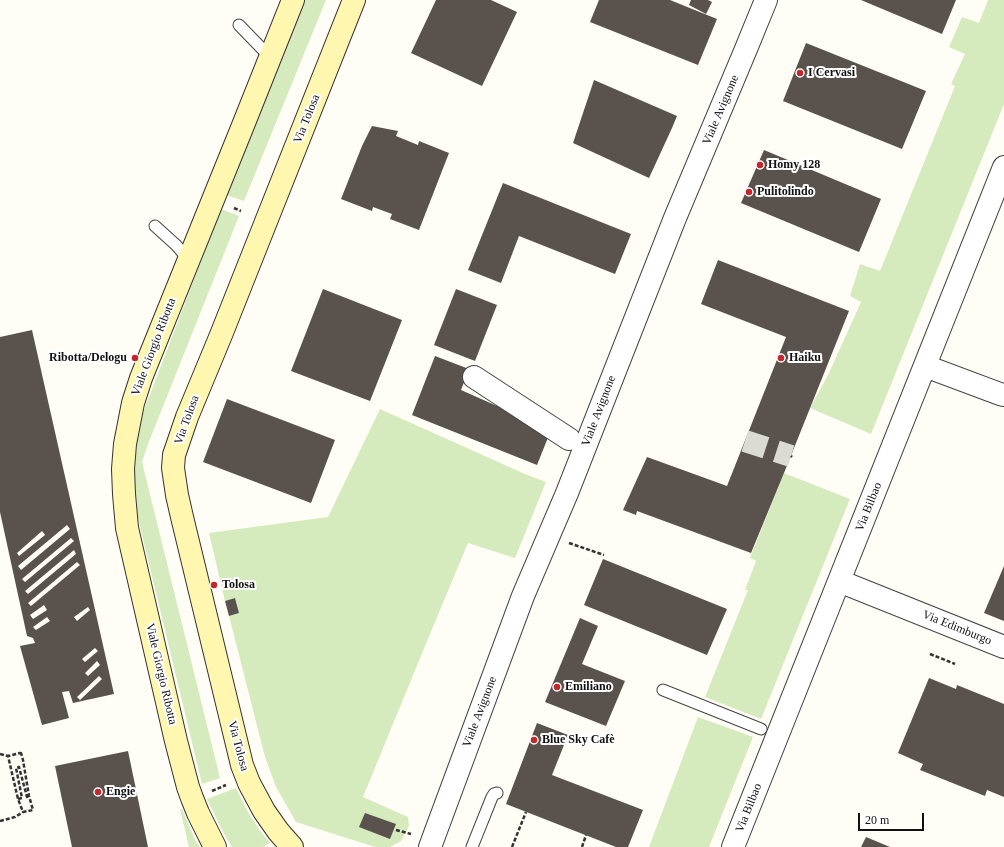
<!DOCTYPE html>
<html>
<head>
<meta charset="utf-8">
<style>
  body { margin:0 }
  #map { position:relative; width:1004px; height:847px; overflow:hidden; background:#fffdf5; font-family:Georgia,serif }
  canvas { display:block }
  .scale { position:absolute; left:858px; top:813px; width:66px; height:18px; box-sizing:border-box; border:2px solid #111; border-top:0; padding-left:5px; font-size:12px; line-height:14px; white-space:nowrap; color:#111; -webkit-text-stroke:3px #fff; paint-order:stroke }
</style>
</head>
<body>
<div id="map">
<canvas width="1004" height="847"></canvas>
<div class="scale">20 m</div>
</div>
<script>
const c = document.querySelector('canvas').getContext('2d');
c.lineJoin = 'round';
function paint(path, color) {
  c.fillStyle = color;
  c.fill(path, 'evenodd');
}
function poly(rows) {
  const path = new Path2D();
  for (const r of rows) {
    path.moveTo(r[0], r[1]);
    for (let i = 2; i < r.length; i += 2) path.lineTo(r[i], r[i + 1]);
  }
  return path;
}
function trace(path, color, width, dash) {
  c.strokeStyle = color;
  c.lineWidth = width;
  c.lineCap = dash ? 'butt' : 'round';
  c.setLineDash(dash || []);
  c.stroke(path);
}
function label(font, color, halo, rows, align = 'center') {
  c.font = font + ' Georgia,serif';
  c.lineWidth = 4;
  c.setLineDash([]);
  c.textBaseline = 'middle';
  c.strokeStyle = halo;
  c.fillStyle = color;
  for (const [text, x, y, turn = 0] of rows) {
    c.save();
    c.translate(x, y);
    c.rotate((+turn || 0) * Math.PI / 180);
    c.textAlign = isNaN(turn) ? turn : align;
    if (halo) c.strokeText(text, 0, 0);
    c.fillText(text, 0, 0);
    c.restore();
  }
}
const green = poly([
  [304,0,326,0,244,201,226,195,269,87],
  [988,0,1004,0,1004,104,871,434,810,408,829,373,861,302,850,296,860,264,880,271,955,86,951,84,965,54,949,47,962,17,979,23],
  [221,209,239,216,148,444,142,462,220,778,202,784,138,518,135,487,135,467,137,442,141,418],
  [380,409,525,474,546,482,515,558,468,543,430,634,363,797,408,817,409,826,401,841,390,847,375,847,296,822,276,787,265,757,229,616,239,613,235,598,225,601,209,533,328,517],
  [784,473,850,499,761,719,705,697,748,590,745,590,756,561,750,558],
  [698,717,753,737,709,847,649,847],
  [236,788,248,812,259,829,270,843,263,847,232,847,223,832,207,799],
  [180,809,182,809,195,840,200,847,189,847]
]);
const building = poly([
  [436,0,491,0,517,12,482,86,411,53],
  [599,0,670,0,717,19,698,65,590,22],
  [691,0,708,0,712,2,706,14,689,5],
  [861,0,956,0,942,34],
  [806,43,926,91,902,149,783,101],
  [594,80,677,116,672,128,649,178,573,143],
  [372,126,398,131,396,136,418,145,419,141,449,153,419,230,390,219,392,214,373,207,372,211,341,199,362,146],
  [764,150,881,199,859,252,741,203],
  [503,183,631,234,615,274,519,236,501,283,468,270],
  [718,260,849,311,784,473,751,553,637,511,636,515,623,510,647,457,727,486,786,337,701,304],
  [323,289,402,320,370,401,291,371],
  [456,289,497,305,475,361,434,345],
  [32,330,114,694,73,703,69,691,62,692,69,718,42,725,20,646,35,643,33,638,27,636,0,512,0,337],
  [67,525,70,529,21,570,18,566],
  [42,531,45,535,19,556,17,553],
  [71,538,74,541,25,582,22,579],
  [74,550,76,554,28,594,25,591],
  [77,562,80,565,31,606,28,603],
  [44,605,47,610,33,619,30,615],
  [88,607,90,610,77,621,74,617],
  [47,617,50,621,36,630,33,627],
  [95,648,98,651,85,662,82,659],
  [97,661,100,665,88,676,85,673],
  [99,676,102,679,80,700,77,697],
  [435,356,469,369,461,390,551,430,537,465,412,415],
  [227,399,335,440,311,503,203,462],
  [603,559,727,609,707,655,584,605],
  [1004,566,1004,621,984,613],
  [235,598,239,613,229,616,225,601],
  [580,618,598,626,582,664,625,681,606,726,545,702],
  [929,678,956,689,957,685,1004,704,1004,797,987,790,985,796,920,770,923,764,898,753],
  [537,723,568,735,552,775,643,810,628,847,616,847,506,804],
  [128,751,148,847,72,847,55,766],
  [365,813,396,824,390,839,359,827],
  [866,837,890,847,861,847]
]);
const streetTunnel = poly([
  [745,441,791,456]
]);
const path = poly([
  [234,208,241,211],
  [791,456,792,457],
  [569,543,604,555],
  [930,654,955,664],
  [20,753,21,753,23,760,29,796,33,810,23,812,18,799,8,756,20,753],
  [0,754,8,756],
  [212,791,226,785],
  [18,799,22,798,16,768,19,767,27,797,29,796],
  [0,821,15,817,23,812],
  [396,830,411,834],
  [512,847,526,812],
  [582,847,586,835]
]);
const lane = poly([
  [239,25,270,57],
  [155,226,176,245,189,260],
  [663,690,761,729],
  [472,847,492,797,494,794,497,793]
]);
const street = poly([
  [925,366,1000,394,1004,395],
  [474,377,569,439],
  [839,581,1004,647],
  [430,847,523,596,567,493,675,218,746,49,766,0],
  [733,847,1004,167]
]);
const secondary = poly([
  [215,847,198,813,192,798,188,787,176,741,127,528,124,494,123,469,125,444,133,403,141,378,244,123,293,0],
  [292,847,278,831,264,811,249,783,242,765,182,517,177,495,173,468,174,455,187,417,221,335,354,0]
]);
const markers = [
  [800,73,4,"#c4262e"],
  [760,165,4,"#c4262e"],
  [749,192,4,"#c4262e"],
  [135,358,4,"#c4262e"],
  [781,358,4,"#c4262e"],
  [214,585,4,"#c4262e"],
  [557,687,4,"#c4262e"],
  [534,740,4,"#c4262e"],
  [98,792,4,"#c4262e"]
];
const poiNames = [
  ["I Cervasi",808,73],
  ["Homy 128",768,165],
  ["Pulitolindo",757,192],
  ["Ribotta/Delogu",127,358,"right"],
  ["Haiku",789,358],
  ["Tolosa",222,585],
  ["Emiliano",565,687],
  ["Blue Sky Cafè",542,740],
  ["Engie",106,792]
];
const streetNames = [
  ["Viale Avignone",721,110,-67],
  ["Via Tolosa",307,119,-68],
  ["Viale Giorgio Ribotta",154,347,-69],
  ["Viale Avignone",599,411,-69],
  ["Via Tolosa",187,420,-70],
  ["Via Bilbao",869,507,-68],
  ["Via Edimburgo",957,628,22],
  ["Viale Giorgio Ribotta",161,674,77],
  ["Viale Avignone",480,712,-69],
  ["Via Tolosa",238,746,75],
  ["Via Bilbao",749,808,-68]
];
paint(green, '#d5ebbd');
paint(building, '#5a524d');
trace(streetTunnel, '#dbdad3', 22, [22, 11]);
trace(lane, '#444', 13);
trace(street, '#444', 24);
trace(secondary, '#333', 24);
trace(path, '#333', 2.5, [4, 2]);
trace(lane, '#fff', 11);
trace(street, '#fff', 22);
trace(secondary, '#fff6b0', 22);
for (const [x, y, r, color] of markers) {
  const dot = new Path2D();
  dot.arc(x, y, r, 0, 2 * Math.PI);
  c.fillStyle = color;
  c.fill(dot);
  trace(dot, '#fff', 1.5);
}
label('bold 12px', '#111', '#fff', poiNames, 'left');
label('12px', '#111', '#fff', streetNames);
</script>
</body>
</html>
